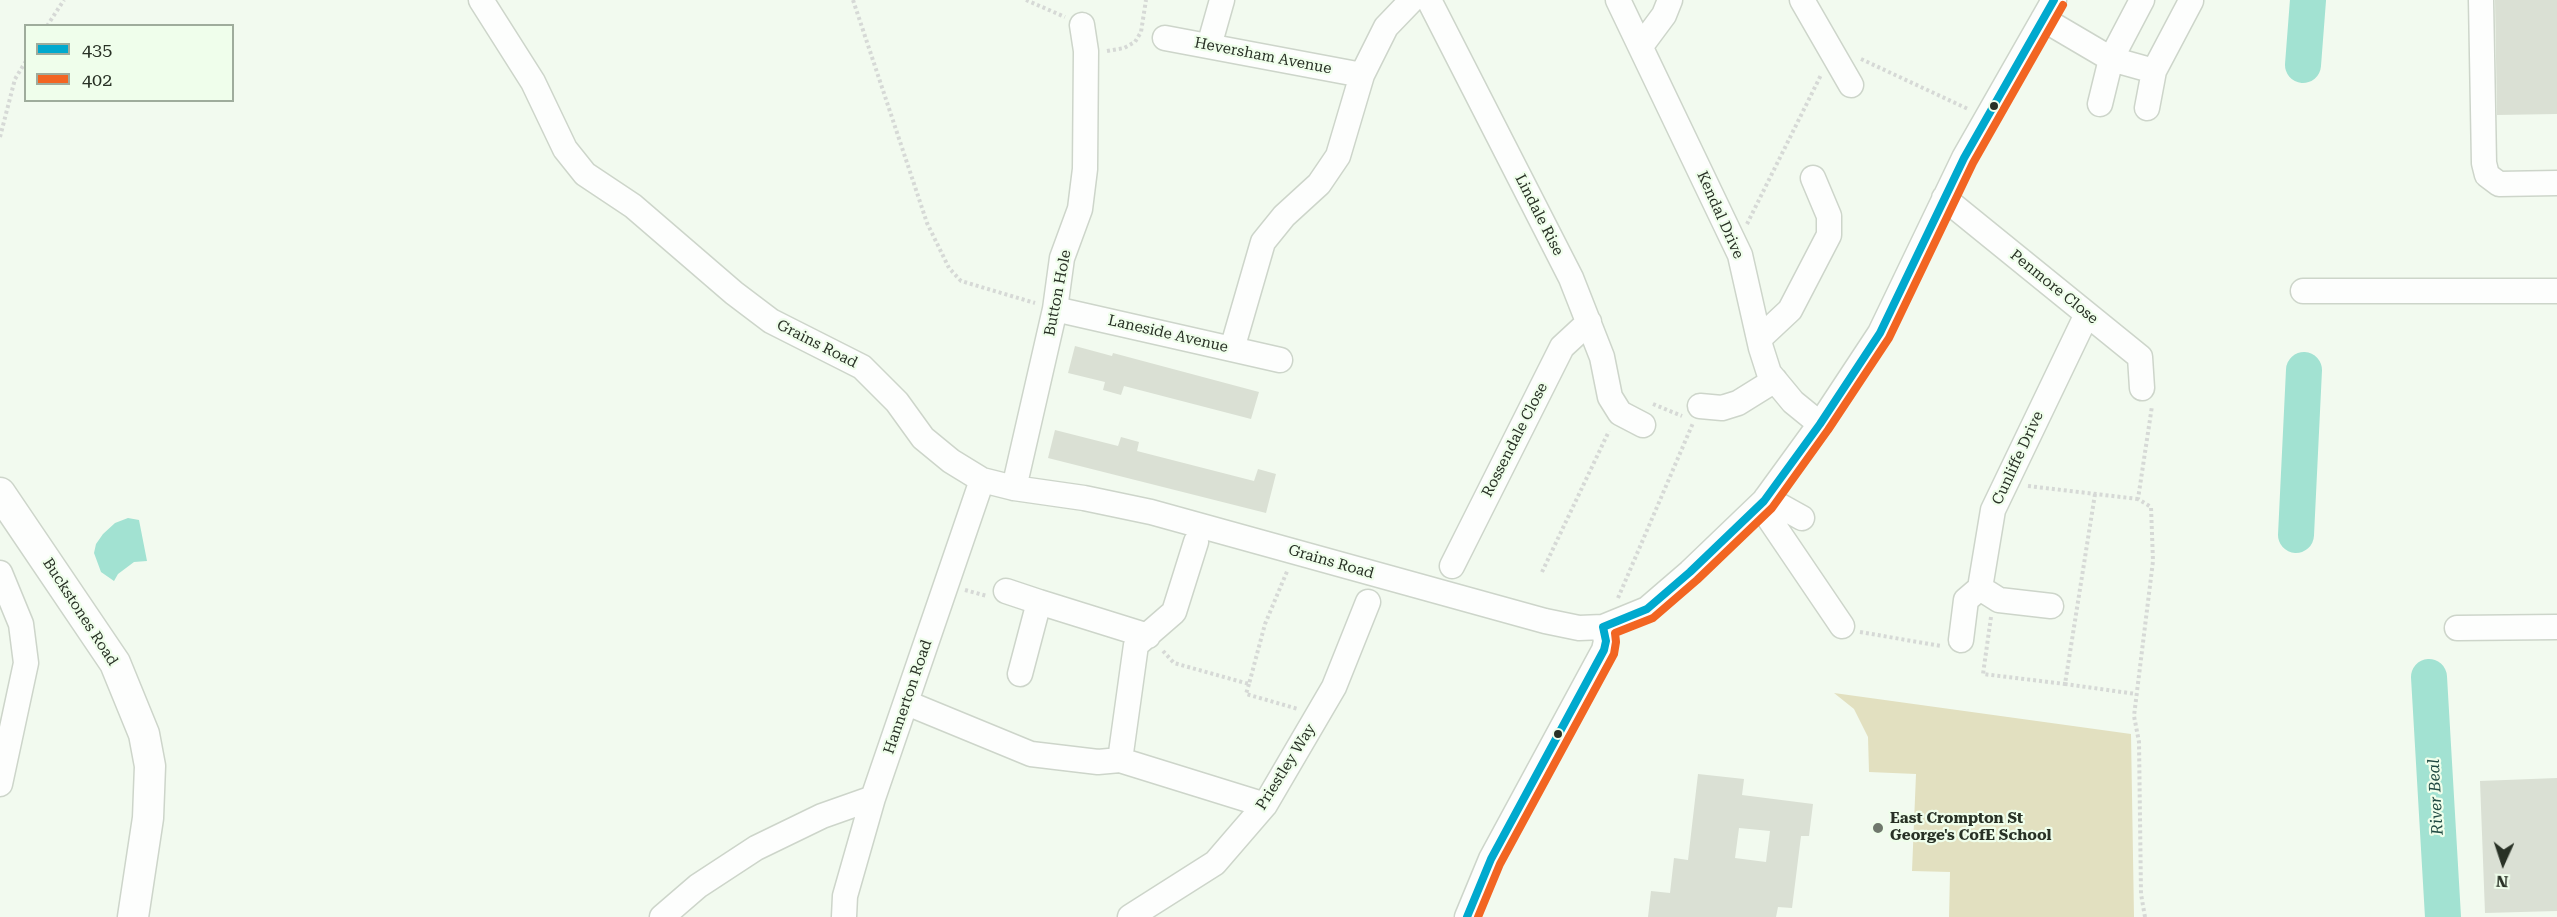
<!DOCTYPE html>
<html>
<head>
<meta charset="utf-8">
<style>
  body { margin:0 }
  #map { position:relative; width:2557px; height:917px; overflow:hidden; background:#f2faef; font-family:"Roboto Serif",serif }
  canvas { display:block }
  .legend { position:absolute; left:24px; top:24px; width:210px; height:78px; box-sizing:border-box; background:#effeeb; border:2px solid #9fac9c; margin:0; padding:8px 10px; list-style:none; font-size:18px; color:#283125 }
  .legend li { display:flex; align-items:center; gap:12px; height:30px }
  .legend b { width:30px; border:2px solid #9fac9c }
  .north { position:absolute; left:2473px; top:833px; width:60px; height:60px; -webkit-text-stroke:4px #effeeb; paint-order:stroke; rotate:183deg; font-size:16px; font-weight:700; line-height:24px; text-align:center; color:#283125 }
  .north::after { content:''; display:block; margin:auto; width:21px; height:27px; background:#283125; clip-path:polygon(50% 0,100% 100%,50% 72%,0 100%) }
</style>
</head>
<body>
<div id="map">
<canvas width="2557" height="917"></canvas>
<ul class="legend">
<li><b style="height:8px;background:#00a9ce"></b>435</li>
<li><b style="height:8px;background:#f26522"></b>402</li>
</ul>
<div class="north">N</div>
</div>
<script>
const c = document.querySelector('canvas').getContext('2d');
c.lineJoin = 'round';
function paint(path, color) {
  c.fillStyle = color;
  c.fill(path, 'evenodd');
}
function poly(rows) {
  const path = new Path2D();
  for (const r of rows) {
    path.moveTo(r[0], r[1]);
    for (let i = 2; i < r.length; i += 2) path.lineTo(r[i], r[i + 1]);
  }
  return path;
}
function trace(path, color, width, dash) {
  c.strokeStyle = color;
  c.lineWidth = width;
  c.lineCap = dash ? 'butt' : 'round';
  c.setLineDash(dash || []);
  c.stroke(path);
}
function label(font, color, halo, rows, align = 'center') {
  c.font = font + ' "Roboto Serif",serif';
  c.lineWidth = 4.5;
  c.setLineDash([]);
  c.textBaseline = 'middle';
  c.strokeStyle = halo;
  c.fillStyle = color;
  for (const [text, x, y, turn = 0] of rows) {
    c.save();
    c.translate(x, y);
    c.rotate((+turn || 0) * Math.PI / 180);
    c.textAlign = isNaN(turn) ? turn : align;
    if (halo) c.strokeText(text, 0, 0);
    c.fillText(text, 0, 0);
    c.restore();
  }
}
const green = poly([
  [1834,693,2131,734,2134,917,1949,917,1950,872,1912,871,1916,774,1869,772,1868,737,1854,709]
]);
const water = poly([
  [128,518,139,520,147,561,134,562,118,574,114,581,101,572,94,553,96,544,103,534,115,523]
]);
const river = poly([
  [2303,65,2308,0],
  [2296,535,2304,370],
  [2429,677,2443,917]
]);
const building = poly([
  [2495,0,2557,0,2557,114,2497,115],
  [1075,346,1112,356,1113,353,1259,392,1251,419,1124,386,1121,395,1103,390,1105,382,1068,373],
  [1055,430,1118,446,1121,437,1139,442,1137,451,1254,481,1258,469,1276,474,1266,513,1048,458],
  [1698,774,1744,779,1742,795,1813,804,1809,836,1801,836,1792,908,1778,907,1776,917,1648,917,1651,891,1670,893,1674,858,1688,860],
  [1739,828,1770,831,1766,862,1735,858],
  [2557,778,2557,911,2485,913,2480,781]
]);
const path = poly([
  [853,0,927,223,949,268,961,281,1035,303],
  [1026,0,1065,17],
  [47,26,64,0],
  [1107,51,1124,48,1135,42,1141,32,1146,0],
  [1861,59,1968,109],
  [0,137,15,79,26,61],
  [1747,224,1821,75],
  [1653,404,1682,416],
  [2028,486,2138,499],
  [2095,494,2065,684,2136,694],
  [1542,572,1609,431],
  [965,590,987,596],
  [1618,598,1693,423],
  [1991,617,1983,674,2065,684],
  [1860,632,1941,646],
  [1163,651,1174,663,1249,684,1265,624,1288,569],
  [1249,684,1246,694,1298,709],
  [2145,917,2141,894,2139,742,2134,716,2153,561,2151,507,2138,499,2152,406]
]);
const minor = poly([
  [481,0,533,82,565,149,585,174,633,206,734,293,771,321,862,367,897,402,923,438,951,461,982,480,1014,488,1084,498,1151,512,1545,621,1579,628,1603,627,1647,609,1690,572,1764,501,1820,424,1880,333,1964,158,2054,0],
  [1429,0,1571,278,1602,357,1610,397,1620,413,1643,425],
  [1618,0,1740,255,1761,348,1769,373,1793,402,1820,424],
  [1802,0,1851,85],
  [2481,0,2484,163,2487,175,2499,184,2557,183],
  [2043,19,2111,59,2154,71],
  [1165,38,1362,75],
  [1209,46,1222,0],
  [1641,46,1664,15,1670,0],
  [2100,104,2111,59,2142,0],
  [2147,108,2154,71,2191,1],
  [1944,198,2140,357,2142,388],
  [2303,291,2557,291],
  [1055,309,1280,360],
  [1759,339,1790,310,1829,235,1829,216,1813,178],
  [1232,349,1263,242,1284,216,1319,184,1338,156,1362,75,1386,27,1412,0],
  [1700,406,1722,408,1738,403,1775,380],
  [1014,488,1055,309,1062,258,1080,209,1085,169,1086,51,1082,25],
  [1766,498,1802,518],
  [1760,505,1842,626],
  [1452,566,1562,347,1589,322],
  [0,573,21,624,26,663,0,784],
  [1980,588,1999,600,2051,606],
  [1006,591,1039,602],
  [2457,628,2557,627],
  [1961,640,1966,600,1980,588,1993,510,2087,314],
  [1020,674,1039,602,1148,636],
  [907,703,1031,754,1098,762,1120,760,1265,805],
  [1120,760,1136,645,1174,612,1196,542],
  [662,917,698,886,756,848,822,816,873,798],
  [844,917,845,896,873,798,982,480],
  [1130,917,1215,863,1265,805,1334,687,1368,602],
  [1467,917,1491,859,1604,650,1606,641,1603,627]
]);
const major = poly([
  [0,493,115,663,144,734,150,766,148,818,133,917]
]);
const bus1 = poly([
  [1467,917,1491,859,1604,650,1606,641,1603,627,1647,609,1690,572,1764,501,1820,424,1880,333,1964,158,2054,0]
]);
const bus2 = poly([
  [1478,917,1500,864,1614,654,1616,642,1615,633,1653,618,1697,580,1772,508,1828,430,1889,338,1973,163,2063,5]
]);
const markers = [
  [1994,106,5,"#283125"],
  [1558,734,5,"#283125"],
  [1878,828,6,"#6f776c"]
];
const streetNames = [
  ["Heversham Avenue",1263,56,11],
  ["Lindale Rise",1539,215,63],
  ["Kendal Drive",1720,215,66],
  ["Penmore Close",2054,287,39],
  ["Button Hole",1058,293,-79],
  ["Laneside Avenue",1168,334,13],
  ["Grains Road",817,344,27],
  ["Rossendale Close",1515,440,-63],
  ["Cunliffe Drive",2018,458,-65],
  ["Grains Road",1331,562,16],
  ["Buckstones Road",80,612,57],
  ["Hannerton Road",908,697,-71],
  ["Priestley Way",1286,767,-58]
];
const poiNames = [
  ["East Crompton St",1890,819],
  ["George's CofE School",1890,836]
];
const waterNames = [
  ["River Beal",2436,797,-93]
];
paint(green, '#e2e0c0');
paint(water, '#a2e2d2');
trace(river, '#a2e2d2', 36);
paint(building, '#dae0d4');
trace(minor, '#cdd5ca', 27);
trace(major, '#cdd5ca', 33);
trace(path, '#d6d9d6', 4, [3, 3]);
trace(minor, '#fdfefd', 24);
trace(major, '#fdfefd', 30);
trace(bus1, '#00a9ce', 8);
trace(bus2, '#f26522', 8);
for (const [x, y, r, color] of markers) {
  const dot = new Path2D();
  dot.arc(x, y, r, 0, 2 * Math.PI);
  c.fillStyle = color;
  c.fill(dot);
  trace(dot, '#effeeb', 2);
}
label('15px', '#283125', '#effeeb', streetNames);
label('bold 15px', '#283125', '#effeeb', poiNames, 'left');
label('italic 16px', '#214a42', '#effeeb', waterNames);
</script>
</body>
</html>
